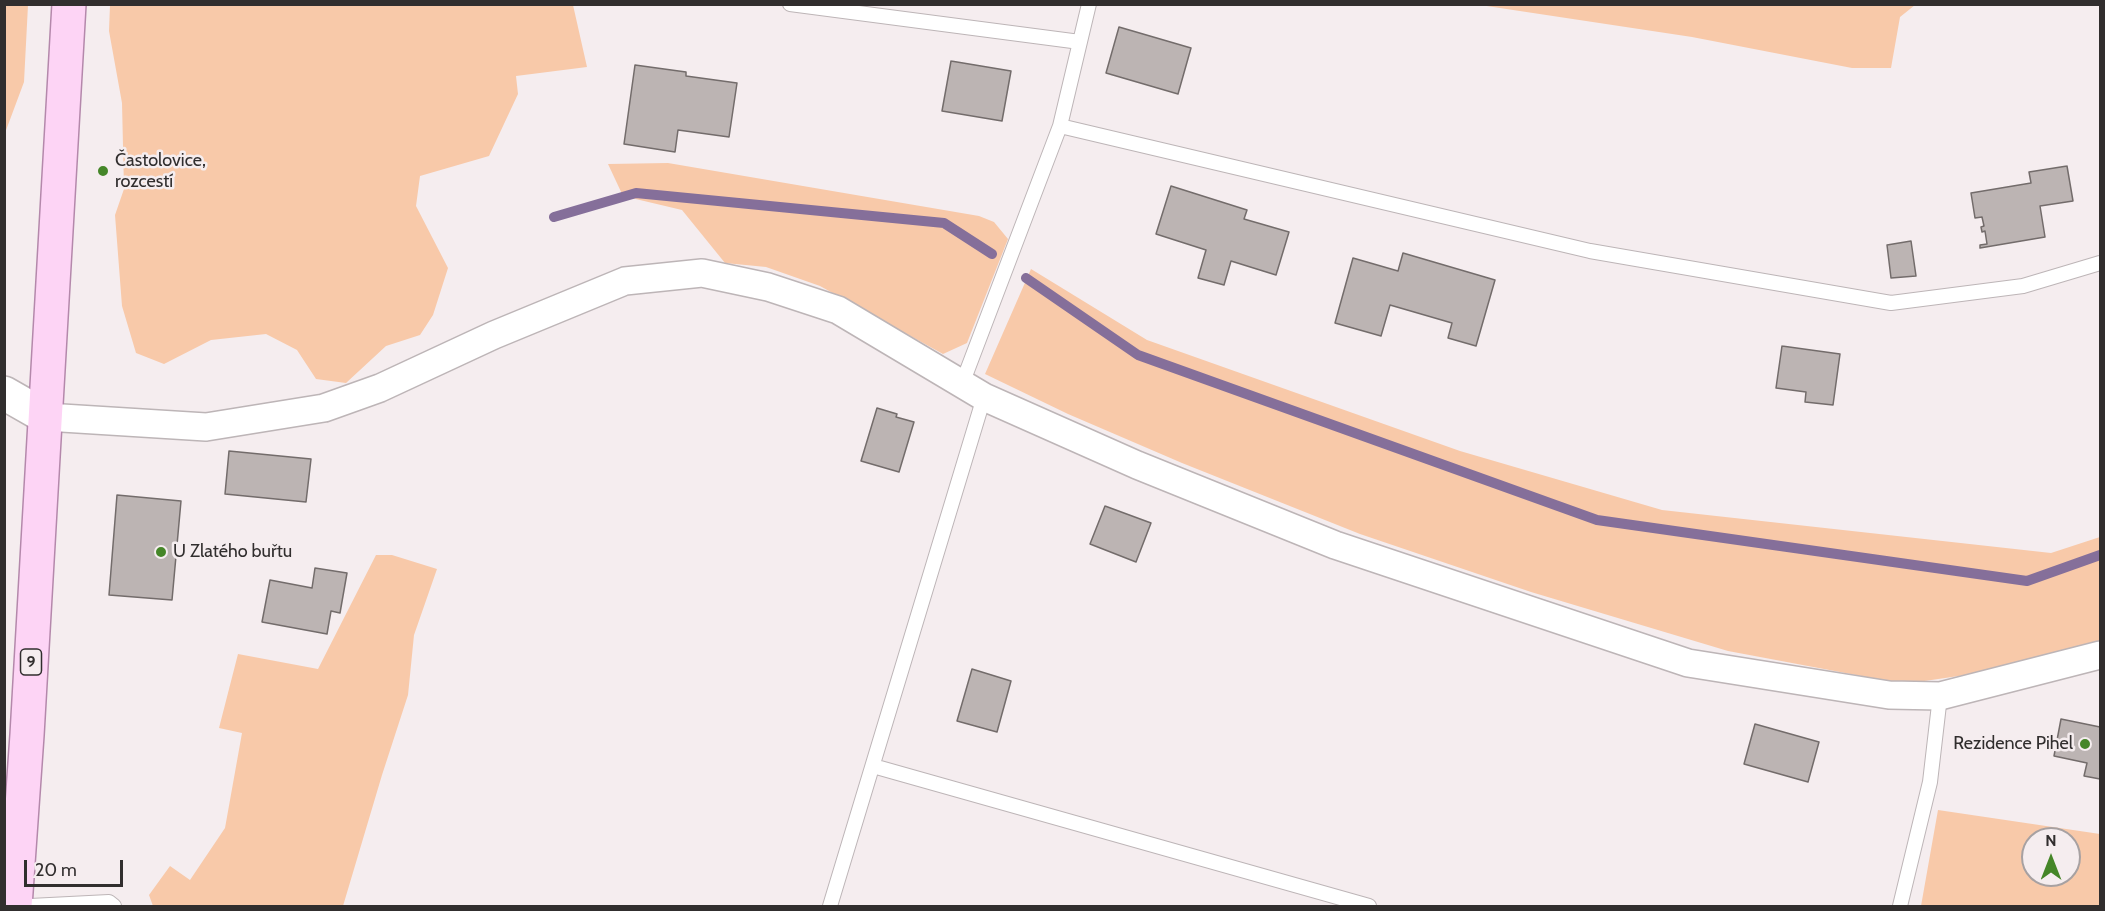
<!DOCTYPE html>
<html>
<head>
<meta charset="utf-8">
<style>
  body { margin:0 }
  #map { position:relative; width:2105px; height:911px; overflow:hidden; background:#f5edef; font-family:Cabin,sans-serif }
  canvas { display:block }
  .frame { position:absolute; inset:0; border:6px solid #312e2e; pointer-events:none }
  .north { position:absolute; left:2021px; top:827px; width:60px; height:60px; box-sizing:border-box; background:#f5edef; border:2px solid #a7a1a2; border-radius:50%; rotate:0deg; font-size:16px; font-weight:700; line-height:24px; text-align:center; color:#312e2e }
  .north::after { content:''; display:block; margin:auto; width:21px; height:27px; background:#458628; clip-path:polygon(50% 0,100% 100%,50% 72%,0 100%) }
  .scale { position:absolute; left:24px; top:860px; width:99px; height:27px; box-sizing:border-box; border:3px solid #312e2e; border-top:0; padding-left:8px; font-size:18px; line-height:21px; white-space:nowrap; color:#312e2e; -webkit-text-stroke:4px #f5edef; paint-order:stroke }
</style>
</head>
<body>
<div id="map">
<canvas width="2105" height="911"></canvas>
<div class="frame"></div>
<div class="north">N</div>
<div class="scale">20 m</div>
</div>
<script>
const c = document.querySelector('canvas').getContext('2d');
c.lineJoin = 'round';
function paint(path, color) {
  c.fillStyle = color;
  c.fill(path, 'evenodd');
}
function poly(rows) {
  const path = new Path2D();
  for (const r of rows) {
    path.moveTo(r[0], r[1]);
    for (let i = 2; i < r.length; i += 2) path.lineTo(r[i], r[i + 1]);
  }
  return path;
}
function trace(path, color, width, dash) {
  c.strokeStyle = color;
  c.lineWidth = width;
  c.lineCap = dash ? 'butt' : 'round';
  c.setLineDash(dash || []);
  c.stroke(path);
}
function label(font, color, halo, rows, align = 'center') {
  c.font = font + ' Cabin,sans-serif';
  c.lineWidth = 5;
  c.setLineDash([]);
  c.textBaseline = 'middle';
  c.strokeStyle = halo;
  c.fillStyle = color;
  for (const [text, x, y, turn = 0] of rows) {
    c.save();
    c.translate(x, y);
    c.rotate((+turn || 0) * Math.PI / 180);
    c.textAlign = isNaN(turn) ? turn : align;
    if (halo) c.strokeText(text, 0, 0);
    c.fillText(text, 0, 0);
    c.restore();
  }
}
const green = poly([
  [5,4,28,5,24,82,5,133],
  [110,5,573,5,587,67,516,76,518,94,489,156,420,176,416,206,448,268,433,315,420,335,386,346,346,383,316,379,297,350,266,334,211,340,164,364,136,353,122,306,115,215,124,189,122,103,109,31],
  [1480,5,1915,4,1915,5,1900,17,1891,68,1852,68,1692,37],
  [668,163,979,216,994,222,1008,239,967,343,943,354,820,286,766,267,725,263,682,210,623,196,608,164],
  [1031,269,1147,340,1460,451,1662,510,2051,553,2100,537,2100,642,1993,671,1904,684,1728,651,1531,592,1360,534,1182,463,1068,414,985,374],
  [376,555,392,555,437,569,414,635,408,695,382,775,343,906,153,906,149,895,170,866,190,880,225,828,242,733,219,728,238,654,318,669],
  [1938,810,2100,834,2100,906,1921,906],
  [2033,839,2069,839,2069,875,2033,875]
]);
const stream = poly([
  [554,217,636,193,944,223,992,254],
  [1026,278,1138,355,1597,520,2027,581,2100,555]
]);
const building = poly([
  [1119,27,1191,48,1178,94,1106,73,1119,27],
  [951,61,1011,71,1002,121,942,111,951,61],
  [635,65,686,72,686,76,737,83,729,137,678,130,675,152,624,144,635,65],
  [2067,166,2073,201,2040,206,2045,237,1980,248,1980,245,1987,244,1985,231,1982,232,1981,227,1984,226,1982,217,1975,218,1971,193,2031,183,2029,172,2067,166],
  [1171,186,1247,210,1244,219,1289,232,1276,275,1231,261,1224,285,1198,278,1206,250,1156,234,1171,186],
  [1911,241,1916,276,1891,278,1887,245,1911,241],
  [1403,253,1495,280,1476,346,1448,338,1452,323,1390,305,1381,336,1335,323,1353,258,1398,271,1403,253],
  [1782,346,1840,354,1833,405,1805,402,1806,392,1776,388,1782,346],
  [877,408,897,414,896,417,914,422,899,472,861,461,877,408],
  [229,451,311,459,306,502,225,494,229,451],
  [117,495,181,501,172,600,109,595,117,495],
  [1105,506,1151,523,1136,562,1090,544,1105,506],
  [315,568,347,573,340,613,331,611,327,634,262,622,270,580,312,588,315,568],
  [972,669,1011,681,997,732,957,721,972,669],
  [2061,719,2100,727,2100,779,2084,776,2087,763,2054,756,2061,719],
  [1755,724,1819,742,1808,782,1744,764,1755,724]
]);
const lane = poly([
  [790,4,1080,42],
  [1060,126,1089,4],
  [962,384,1060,126,1590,251,1891,303,2023,286,2100,263],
  [873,766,1369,906],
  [30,906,109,902,114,906],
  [830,906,984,397],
  [1900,906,1930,782,1940,696]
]);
const street = poly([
  [46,417,206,427,324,408,380,388,494,335,625,281,702,273,768,287,838,310,984,397,1137,465,1335,545,1688,663,1889,695,1940,696,2100,655]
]);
const secondary = poly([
  [4,393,46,417]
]);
const primary = poly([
  [15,906,27,735,69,4]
]);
const markers = [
  [103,171,6,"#458628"],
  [161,552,6,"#458628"],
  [2085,744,6,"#458628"]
];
const shields = [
  [31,662,21]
];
const shieldNames = [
  ["9",31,662]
];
const poiNames = [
  ["Častolovice,",115,161],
  ["rozcestí",115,182],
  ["U Zlatého buřtu",173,552],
  ["Rezidence Pihel",2073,744,"right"]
];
paint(green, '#f8c9a9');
trace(stream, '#856f9a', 10);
paint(building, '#bcb4b3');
trace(building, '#736c6b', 1.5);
trace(lane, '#bdb5b7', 16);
trace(street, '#bdb5b7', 30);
trace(secondary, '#bdb5b7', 36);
trace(primary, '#b488ab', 36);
trace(lane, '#fff', 14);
trace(street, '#fff', 27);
trace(secondary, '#fff', 33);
trace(primary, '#fdd4f5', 33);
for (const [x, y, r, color] of markers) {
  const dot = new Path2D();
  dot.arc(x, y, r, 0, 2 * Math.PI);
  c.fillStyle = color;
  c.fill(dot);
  trace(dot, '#f5edef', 2);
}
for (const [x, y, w] of shields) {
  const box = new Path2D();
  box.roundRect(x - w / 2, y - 13, w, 26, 4.5);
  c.fillStyle = '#f5edef';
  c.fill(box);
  trace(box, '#312e2e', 1.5);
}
label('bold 16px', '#312e2e', null, shieldNames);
label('18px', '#312e2e', '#f5edef', poiNames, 'left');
</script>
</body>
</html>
